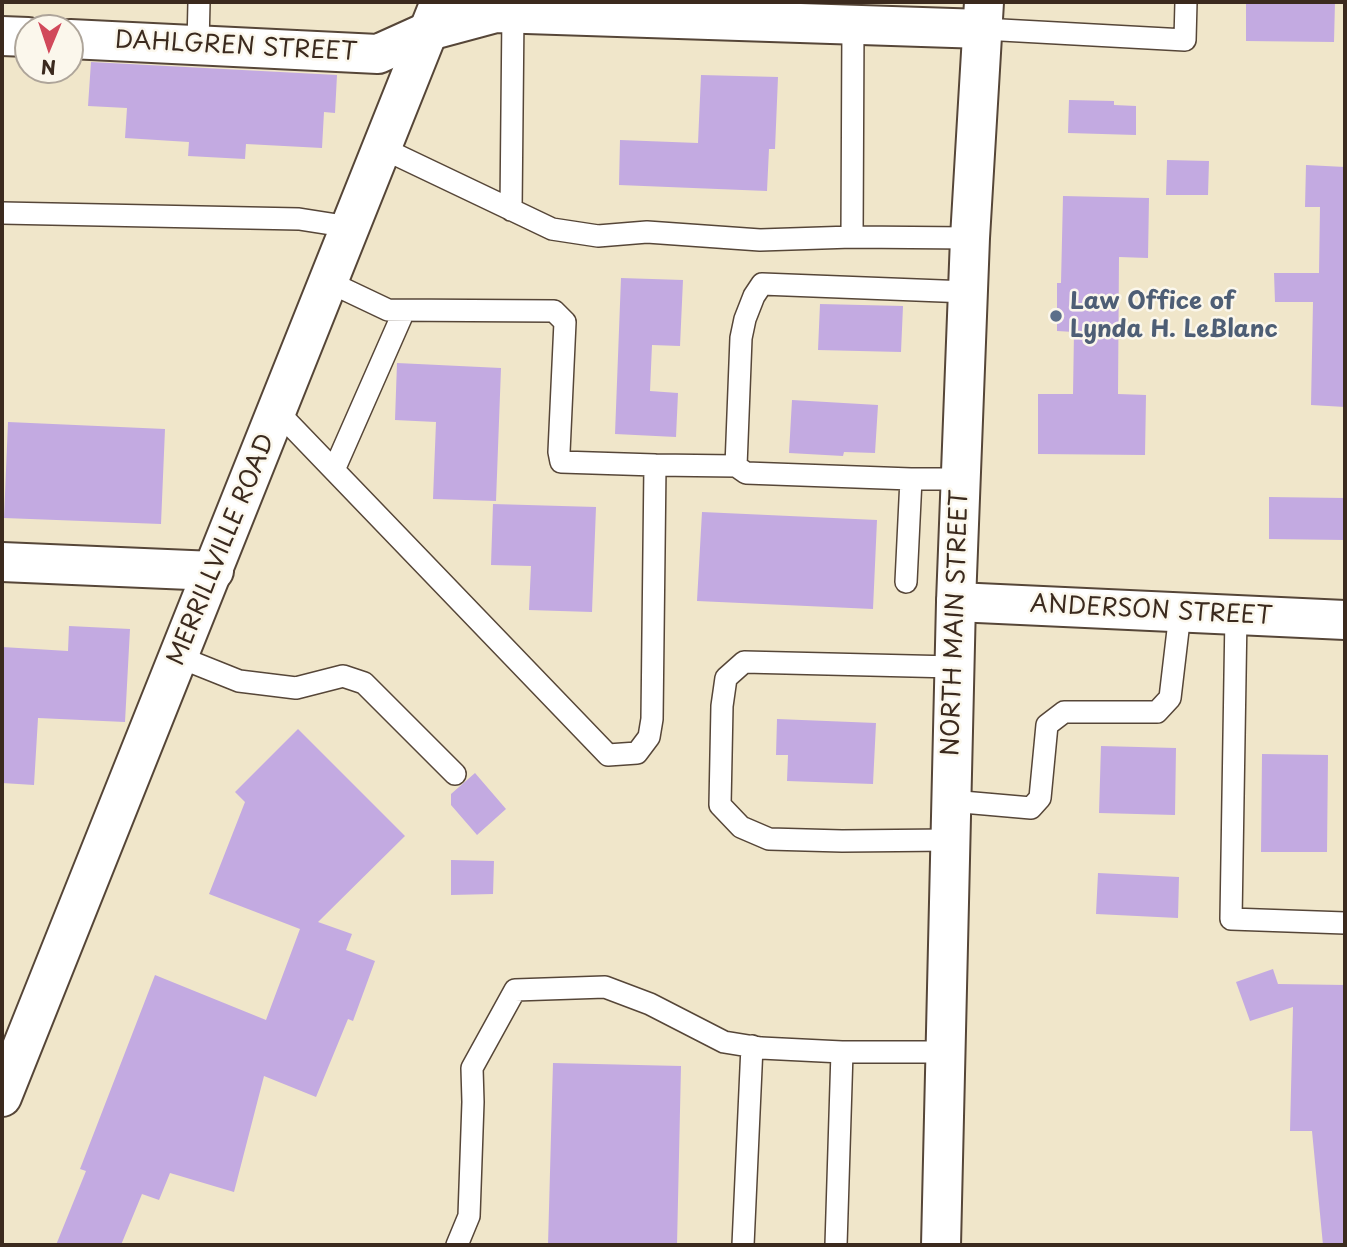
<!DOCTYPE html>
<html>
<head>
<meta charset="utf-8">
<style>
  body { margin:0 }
  #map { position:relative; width:1347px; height:1247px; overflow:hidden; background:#f0e6ca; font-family:"Playpen Sans",sans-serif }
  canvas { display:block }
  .frame { position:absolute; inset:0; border:4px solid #3b2a1e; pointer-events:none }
  .north { position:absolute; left:14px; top:14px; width:70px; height:70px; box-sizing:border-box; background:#fbf7ec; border:2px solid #aea59a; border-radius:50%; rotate:182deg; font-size:19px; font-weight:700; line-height:28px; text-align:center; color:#3b2a1e }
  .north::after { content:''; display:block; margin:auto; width:24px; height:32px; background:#d1495b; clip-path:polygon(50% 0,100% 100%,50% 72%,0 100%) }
</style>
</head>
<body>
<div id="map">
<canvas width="1347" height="1247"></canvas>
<div class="frame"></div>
<div class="north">N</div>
</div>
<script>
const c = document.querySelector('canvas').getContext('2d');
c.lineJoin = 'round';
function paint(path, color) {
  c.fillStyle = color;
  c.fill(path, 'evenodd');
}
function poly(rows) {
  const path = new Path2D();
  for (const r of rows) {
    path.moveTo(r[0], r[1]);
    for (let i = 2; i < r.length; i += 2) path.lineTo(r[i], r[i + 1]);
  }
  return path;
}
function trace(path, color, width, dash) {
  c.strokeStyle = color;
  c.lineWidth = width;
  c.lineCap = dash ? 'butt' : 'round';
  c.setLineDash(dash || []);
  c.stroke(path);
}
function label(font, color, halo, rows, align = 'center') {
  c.font = font + ' "Playpen Sans",sans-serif';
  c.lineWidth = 5;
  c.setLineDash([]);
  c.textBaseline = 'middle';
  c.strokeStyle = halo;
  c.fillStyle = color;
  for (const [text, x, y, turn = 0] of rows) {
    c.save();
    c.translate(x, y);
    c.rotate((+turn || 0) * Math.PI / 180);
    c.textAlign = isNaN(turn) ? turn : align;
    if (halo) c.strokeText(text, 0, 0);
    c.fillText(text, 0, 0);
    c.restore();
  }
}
const building = poly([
  [1246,2,1335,2,1334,42,1246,41],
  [91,62,337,75,335,113,324,112,322,148,246,144,245,159,188,156,189,142,125,138,127,108,88,106],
  [701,75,778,77,775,149,769,149,767,191,619,185,620,140,698,143],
  [1069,100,1114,101,1114,105,1136,106,1136,135,1068,133],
  [1167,160,1209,161,1208,195,1166,195],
  [1306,165,1345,167,1345,407,1311,405,1313,302,1275,302,1274,273,1319,273,1320,207,1305,207],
  [1063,196,1149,198,1148,258,1119,257,1118,394,1146,395,1145,455,1038,454,1038,394,1073,394,1074,332,1057,331,1057,283,1061,283],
  [621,278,683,280,680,346,652,345,650,391,678,393,676,437,615,434],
  [820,304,903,306,901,352,818,350],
  [397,363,501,368,496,501,433,499,436,422,395,420],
  [792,400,878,405,875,453,844,452,843,456,789,453],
  [8,422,165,429,161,524,4,518],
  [1269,497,1345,498,1345,540,1269,539],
  [493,504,596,507,592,612,529,610,531,566,491,565],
  [702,512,877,520,873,609,697,601],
  [69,626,130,629,125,722,38,718,34,785,2,783,2,647,68,651],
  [777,719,876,723,873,784,787,781,788,755,776,755],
  [298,729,405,836,318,922,352,934,346,950,375,961,353,1021,348,1019,316,1097,264,1076,234,1192,170,1173,159,1200,142,1194,121,1245,56,1245,86,1171,80,1169,155,975,266,1020,300,929,209,894,245,802,235,792],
  [1101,746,1176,748,1175,815,1099,813],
  [1262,754,1328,755,1327,852,1261,852],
  [475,773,506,809,477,835,451,805,451,794],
  [451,860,494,861,493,894,451,895],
  [1098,873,1179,877,1178,918,1096,914],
  [1273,969,1278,984,1345,985,1345,1245,1323,1245,1312,1131,1290,1131,1293,1007,1250,1021,1236,982],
  [553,1063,681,1066,677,1245,548,1245]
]);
const lane = poly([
  [853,25,852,237,970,238],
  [983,29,1185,40,1186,2],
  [198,45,199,2],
  [382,148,552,229,598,236,647,232,760,240,852,237],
  [511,210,513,13],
  [2,213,299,219,350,227],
  [329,282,388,310,554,311,565,322,559,452,561,462,655,465],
  [277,411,608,755,637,753,649,737,652,719,655,465,736,466,746,473,911,479],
  [736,466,741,338,745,319,754,296,762,284,968,292],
  [334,470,404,311],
  [906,582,911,479,961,479],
  [1236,615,1231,919,1345,923],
  [179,657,239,681,296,688,343,676,364,683,455,774],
  [951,801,1031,808,1040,798,1047,725,1064,712,1157,712,1170,698,1180,613],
  [951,840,842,841,769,839,741,827,720,805,722,706,726,678,744,662,954,667],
  [457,1245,469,1216,473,1102,472,1068,515,990,605,987,650,1004,724,1042,761,1048,842,1052,945,1052],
  [743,1245,752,1046],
  [836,1245,842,1052]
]);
const street = poly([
  [2,36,28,37],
  [70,39,378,54,429,31,496,13,983,29],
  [2,562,214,571],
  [956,602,1345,620]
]);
const secondary = poly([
  [2,1097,440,2],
  [941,1245,956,602,970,238,984,2]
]);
const markers = [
  [1056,316,7,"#5c6f8a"]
];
const streetNames = [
  ["DAHLGREN STREET",236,47,3],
  ["MERRILLVILLE ROAD",222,550,-68],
  ["ANDERSON STREET",1151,611,3],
  ["NORTH MAIN STREET",956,623,-88]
];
const serviceNames = [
  ["Law Office of",1070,302],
  ["Lynda H. LeBlanc",1070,330]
];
paint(building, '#c3aae1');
trace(lane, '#564638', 24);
trace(street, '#564638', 42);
trace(secondary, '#564638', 42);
trace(lane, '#fff', 21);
trace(street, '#fff', 38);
trace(secondary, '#fff', 38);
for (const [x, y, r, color] of markers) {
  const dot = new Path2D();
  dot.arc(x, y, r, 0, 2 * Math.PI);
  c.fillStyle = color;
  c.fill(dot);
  trace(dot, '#fbf7ec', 2.5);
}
label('24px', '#3b2a1e', '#fbf7ec', streetNames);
label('bold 24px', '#4e5e75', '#fbf7ec', serviceNames, 'left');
</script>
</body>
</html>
